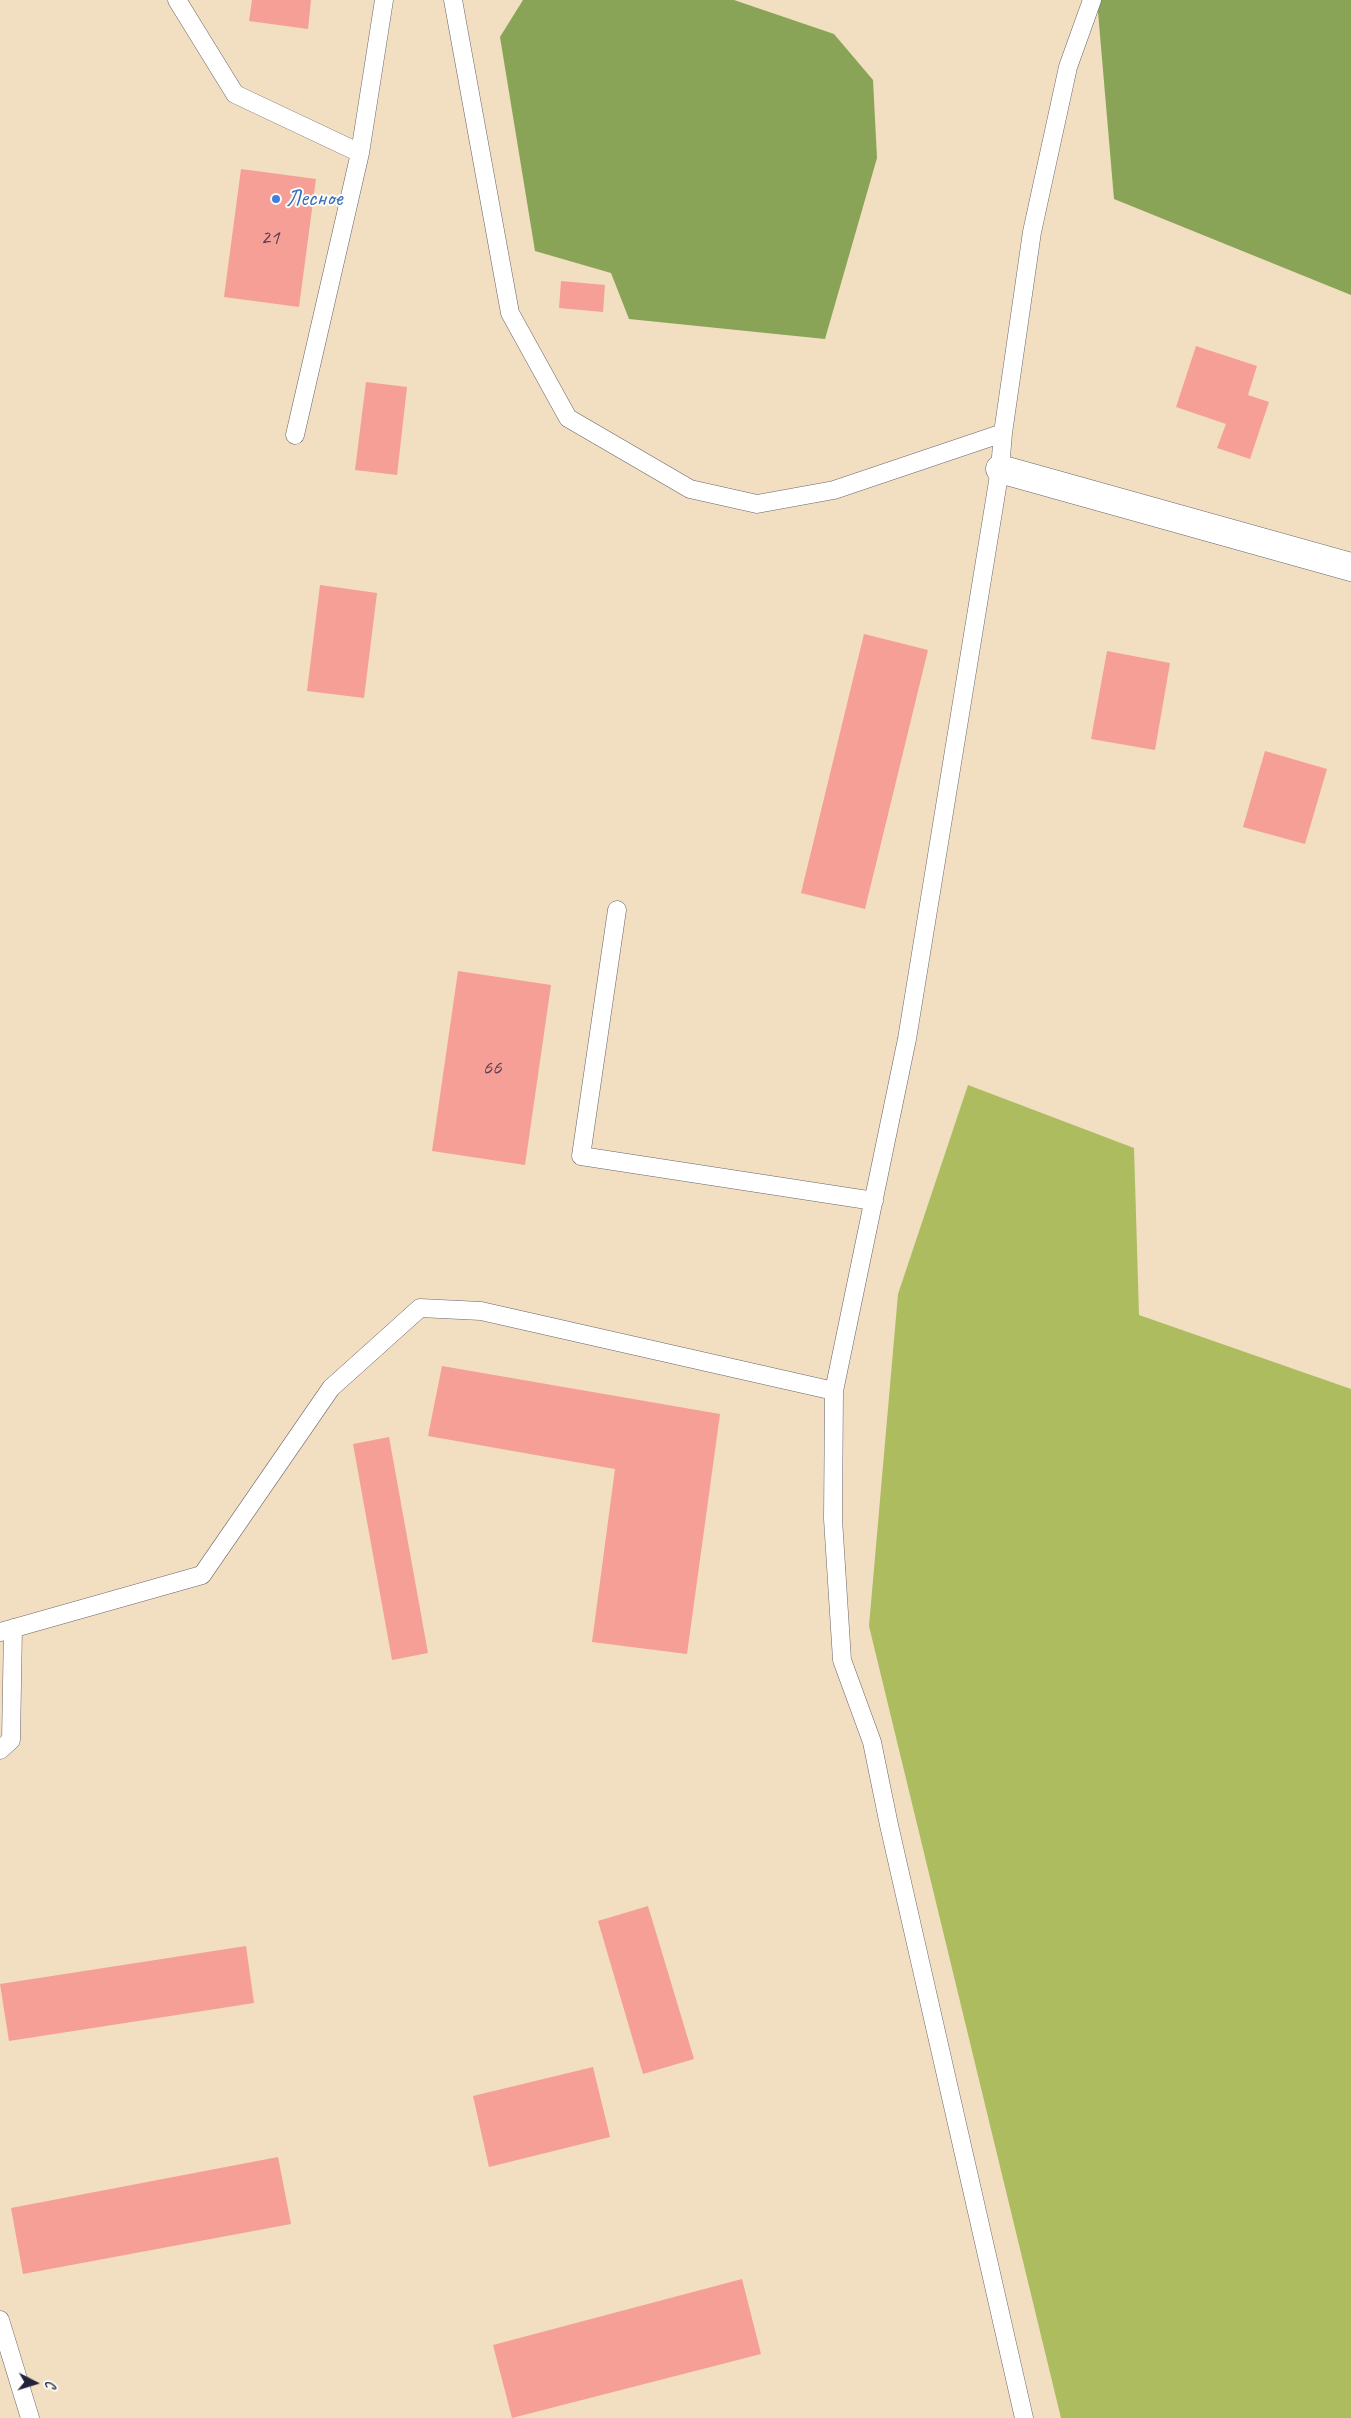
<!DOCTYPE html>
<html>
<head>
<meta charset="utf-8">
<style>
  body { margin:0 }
  #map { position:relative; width:1351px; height:2418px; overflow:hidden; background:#f2dec0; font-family:Caveat,sans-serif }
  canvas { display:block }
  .north { position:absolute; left:10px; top:2358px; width:50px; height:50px; -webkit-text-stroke:4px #fdfcf7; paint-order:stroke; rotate:95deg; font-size:14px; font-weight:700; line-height:20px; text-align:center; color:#22223b }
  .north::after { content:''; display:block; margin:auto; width:18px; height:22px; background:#22223b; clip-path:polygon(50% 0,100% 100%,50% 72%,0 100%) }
</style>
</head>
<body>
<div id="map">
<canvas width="1351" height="2418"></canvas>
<div class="north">С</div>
</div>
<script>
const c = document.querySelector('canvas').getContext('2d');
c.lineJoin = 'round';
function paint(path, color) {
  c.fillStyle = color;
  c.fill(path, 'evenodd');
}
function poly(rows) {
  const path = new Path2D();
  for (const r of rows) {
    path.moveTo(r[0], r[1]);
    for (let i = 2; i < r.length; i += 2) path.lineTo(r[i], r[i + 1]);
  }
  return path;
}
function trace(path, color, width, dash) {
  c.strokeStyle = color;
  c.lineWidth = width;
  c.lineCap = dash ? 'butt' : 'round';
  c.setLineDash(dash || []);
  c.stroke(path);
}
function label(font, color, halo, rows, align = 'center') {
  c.font = font + ' Caveat,sans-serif';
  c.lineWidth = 4;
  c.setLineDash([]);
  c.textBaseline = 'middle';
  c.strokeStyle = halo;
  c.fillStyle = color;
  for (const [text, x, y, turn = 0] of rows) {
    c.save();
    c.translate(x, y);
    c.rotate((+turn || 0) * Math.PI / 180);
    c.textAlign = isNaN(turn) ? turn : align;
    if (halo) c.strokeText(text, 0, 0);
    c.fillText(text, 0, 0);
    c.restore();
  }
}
const green = poly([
  [968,1085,1134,1148,1139,1315,1351,1389,1351,2418,1061,2418,869,1626,898,1294]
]);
const forest = poly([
  [523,0,734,0,834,34,873,80,877,158,825,339,629,319,611,273,535,251,500,37],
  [1097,0,1351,0,1351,295,1114,199]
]);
const building = poly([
  [252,0,311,0,308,29,249,21],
  [241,169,316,179,299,307,224,297],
  [561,281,605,285,603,312,559,308],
  [1196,346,1257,366,1248,395,1269,402,1250,459,1217,448,1226,424,1176,407],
  [366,382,407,387,397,475,355,470],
  [320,585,377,593,364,698,307,691],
  [864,634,928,650,865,909,801,893],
  [1107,651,1170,663,1155,750,1091,739],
  [1265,751,1327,769,1305,844,1243,827],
  [458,971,551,985,525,1165,432,1151],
  [442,1366,720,1414,687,1654,592,1642,615,1469,428,1436],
  [389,1437,428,1653,392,1660,353,1444],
  [648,1906,694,2059,643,2074,598,1921],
  [246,1946,254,2003,9,2041,0,1984],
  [593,2067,610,2137,489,2167,473,2096],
  [278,2157,291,2224,23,2274,11,2208],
  [742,2279,761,2354,512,2418,493,2345]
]);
const service = poly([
  [177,0,235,94,360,153],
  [453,0,510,313,568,418,690,489,757,504,834,490,1003,433],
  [295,435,360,153,384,0],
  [617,910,581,1156,874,1201],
  [0,1632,202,1575,331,1388,420,1308,481,1311,834,1391],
  [0,1750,11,1740,13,1628],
  [0,2320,30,2418],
  [1024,2418,889,1825,872,1742,842,1660,833,1519,834,1391,907,1039,1000,469,1003,433,1032,232,1068,67,1092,0]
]);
const minor = poly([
  [1000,469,1351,567]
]);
const markers = [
  [276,199,5,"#3f7fe0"]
];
const numberNames = [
  ["21",270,238],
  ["66",492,1068]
];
const shopNames = [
  ["Лесное",286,199]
];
paint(green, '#acbc5f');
paint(forest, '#89a456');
paint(building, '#f69f96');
trace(service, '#6b646a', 19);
trace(minor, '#6b646a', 29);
trace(service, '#fff', 18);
trace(minor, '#fff', 28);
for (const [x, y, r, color] of markers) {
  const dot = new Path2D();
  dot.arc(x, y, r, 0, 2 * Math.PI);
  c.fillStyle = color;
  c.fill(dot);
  trace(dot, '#fdfcf7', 2);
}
label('21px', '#574152', null, numberNames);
label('24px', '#366cbe', '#fdfcf7', shopNames, 'left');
</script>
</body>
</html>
